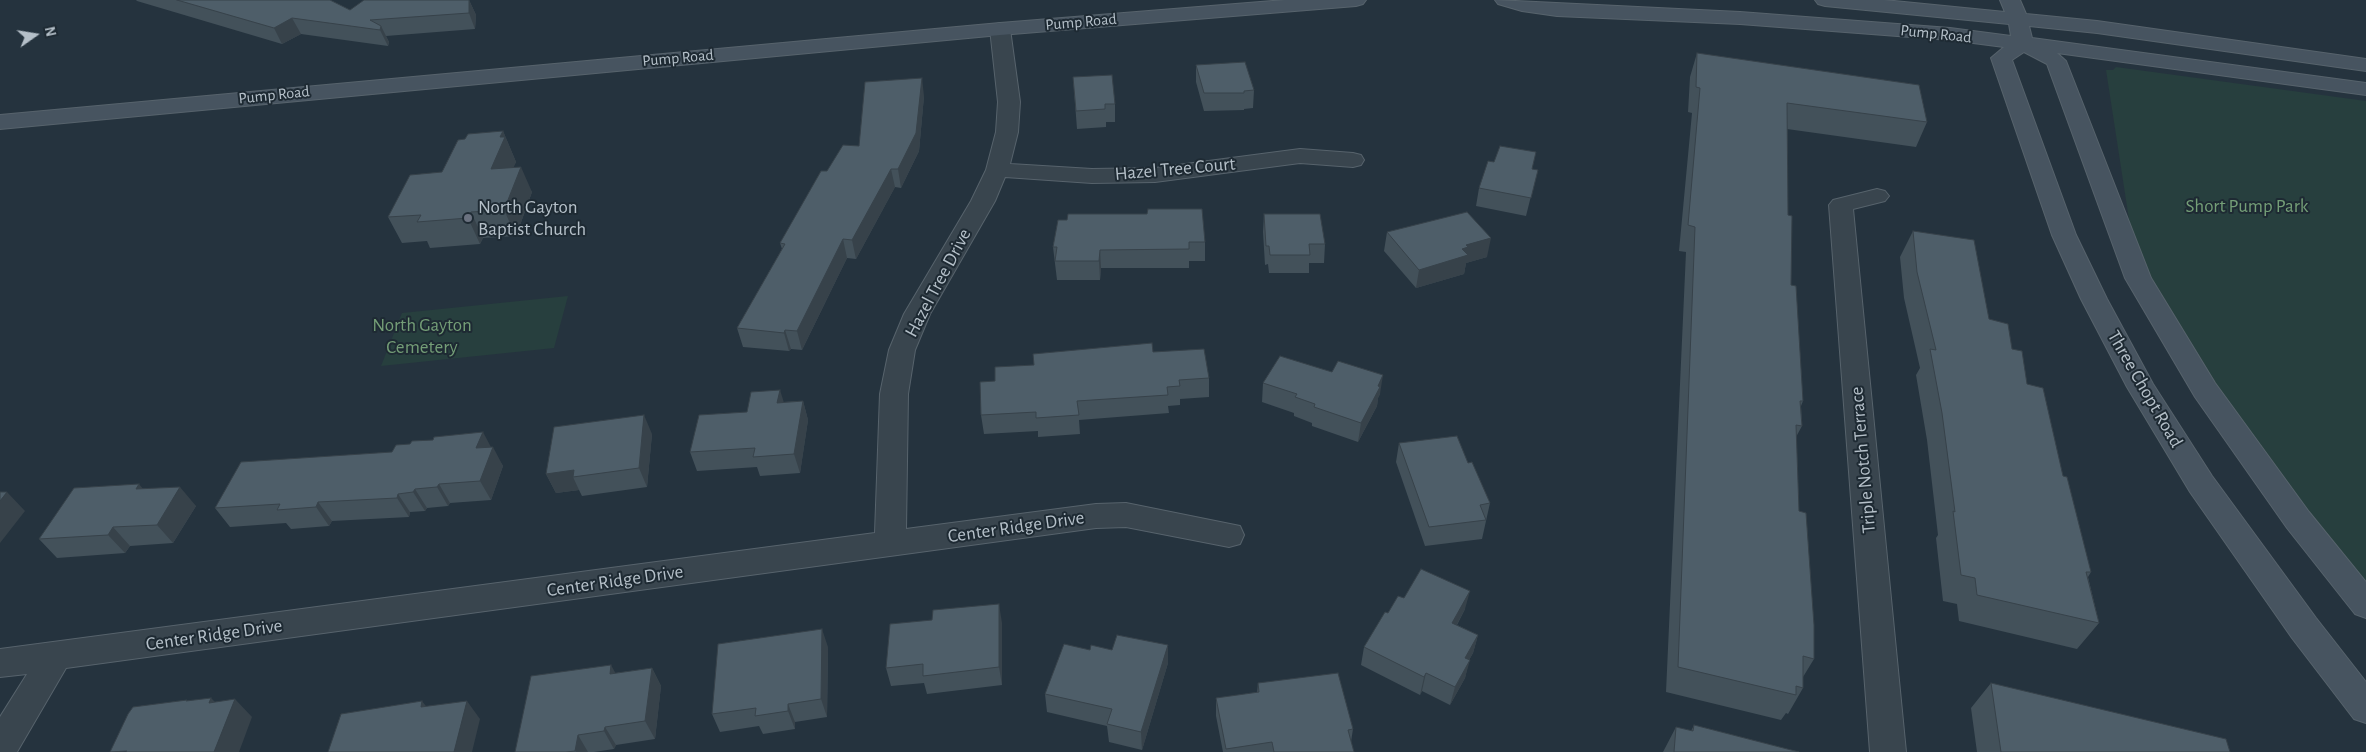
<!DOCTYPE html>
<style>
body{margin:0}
#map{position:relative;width:2366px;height:752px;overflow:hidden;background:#25333e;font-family:"Alegreya Sans",sans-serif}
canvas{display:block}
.north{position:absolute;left:10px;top:10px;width:50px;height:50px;-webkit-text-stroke:4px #1e2a33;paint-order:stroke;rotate:77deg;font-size:14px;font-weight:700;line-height:20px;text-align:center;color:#b5c0c9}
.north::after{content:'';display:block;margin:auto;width:18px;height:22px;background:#b5c0c9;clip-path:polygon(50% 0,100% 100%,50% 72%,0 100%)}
</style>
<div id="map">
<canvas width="2366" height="752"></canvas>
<div class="north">N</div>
</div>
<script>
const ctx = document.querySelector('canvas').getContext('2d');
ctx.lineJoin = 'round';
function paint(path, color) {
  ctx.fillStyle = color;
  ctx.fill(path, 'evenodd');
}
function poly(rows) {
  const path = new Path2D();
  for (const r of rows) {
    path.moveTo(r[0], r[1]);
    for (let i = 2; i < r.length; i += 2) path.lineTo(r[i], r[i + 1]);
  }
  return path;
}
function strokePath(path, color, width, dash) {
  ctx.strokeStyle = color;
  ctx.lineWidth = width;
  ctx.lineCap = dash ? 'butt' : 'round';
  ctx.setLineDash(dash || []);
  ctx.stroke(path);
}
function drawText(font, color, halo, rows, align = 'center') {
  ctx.font = font + ' "Alegreya Sans",sans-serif';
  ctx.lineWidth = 4;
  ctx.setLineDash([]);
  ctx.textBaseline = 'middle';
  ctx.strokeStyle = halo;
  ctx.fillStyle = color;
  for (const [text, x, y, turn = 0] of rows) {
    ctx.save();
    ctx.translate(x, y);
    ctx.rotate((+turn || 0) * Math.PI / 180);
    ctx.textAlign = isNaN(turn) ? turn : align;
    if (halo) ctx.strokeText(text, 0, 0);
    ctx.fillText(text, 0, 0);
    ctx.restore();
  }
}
const green = poly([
 [2116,67,2366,101,2366,585,2298,520,2138,278,2106,70,2113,70],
 [568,296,554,348,381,366,402,313]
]);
const minor = poly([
 [1000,23,1007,25,1010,29,1020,102,1018,132,1010,164,1092,169,1155,168,1300,149,1353,153,1361,155,1364,160,1361,165,1353,167,1300,163,1155,182,1092,183,1005,177,995,201,930,314,915,350,908,394,906,529,1096,504,1126,503,1240,526,1244,535,1240,544,1229,547,1126,527,1096,528,66,668,17,752,0,752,0,717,27,674,0,677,0,649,875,533,880,394,889,350,904,314,971,201,986,170,996,132,998,102,990,29,993,25,1000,23],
 [1877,189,1885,191,1889,196,1885,201,1853,209,1906,752,1870,752,1829,205,1833,200,1877,189]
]);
const secondary = poly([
 [1285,0,1366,0,1363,4,1356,6,1000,35,0,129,0,115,1000,23,1285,0],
 [1495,0,1740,12,1950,28,2011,36,2009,24,1825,6,1818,4,1815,0,1884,0,2005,12,2000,0,2020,0,2026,14,2097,21,2366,59,2366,71,2097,33,2029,26,2032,38,2366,83,2366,95,2057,53,2066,61,2151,278,2215,383,2309,512,2366,582,2366,618,2355,614,2287,528,2195,397,2125,278,2047,64,2024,52,2012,60,2076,235,2107,299,2153,384,2212,476,2316,618,2366,682,2366,723,2354,719,2292,638,2190,492,2127,387,2081,299,2052,235,1991,58,2004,47,1950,40,1740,24,1557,16,1522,11,1498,4,1495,0]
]);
const wall = poly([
 [136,0,330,0,350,10,469,0,476,15,475,29,386,36,389,42,388,46,301,34,282,44,137,1],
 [1697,53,1927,122,1916,147,1787,129,1788,215,1791,285,1803,401,1801,406,1802,426,1796,437,1799,511,1814,659,1803,677,1803,688,1788,714,1786,713,1781,720,1666,692,1686,252,1679,251,1692,113,1688,112,1690,77],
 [1196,65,1254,90,1253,108,1244,109,1244,110,1204,111,1196,82],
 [1073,77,1115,104,1115,122,1106,122,1106,127,1077,129],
 [924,96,919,151,901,188,895,187,856,259,847,258,802,350,791,349,789,351,743,347,737,328,782,249,780,243,827,171,859,146],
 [503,131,516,162,513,167,532,192,516,236,483,238,480,244,430,248,427,241,402,243,388,217,442,172,465,139],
 [1532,169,1533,188,1526,216,1476,206,1479,188],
 [1264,214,1325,244,1324,263,1309,263,1309,273,1269,273,1268,264,1265,265,1263,232],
 [1058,220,1205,242,1205,261,1189,261,1189,268,1101,268,1100,280,1057,280,1053,247],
 [1913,231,1989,319,2012,349,2027,384,2063,476,2091,572,2088,577,2099,623,2077,649,1959,621,1957,604,1943,601,1936,538,1938,535,1927,440,1916,375,1920,368,1904,298,1900,257],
 [1387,232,1487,257,1466,263,1464,274,1416,288,1384,251],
 [1153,352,1209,378,1209,397,1180,399,1180,405,1168,406,1169,413,1079,420,1080,434,1038,437,1038,431,984,434,981,415,995,381],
 [1263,383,1380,394,1378,398,1377,406,1358,442,1312,426,1312,423,1294,416,1294,413,1262,402],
 [803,401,808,420,800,473,760,476,757,467,697,471,690,452,747,412,783,402],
 [652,434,647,487,582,496,579,490,556,493,546,474],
 [1399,443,1468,463,1490,503,1482,539,1425,546,1396,462],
 [491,447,503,466,491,500,450,503,448,506,427,508,425,511,410,512,409,517,332,521,329,526,291,529,286,523,230,527,215,508,392,452],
 [143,489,196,506,173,543,130,546,125,553,57,558,39,539],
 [1404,598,1465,609,1457,625,1478,635,1473,653,1469,660,1465,678,1450,705,1422,691,1420,695,1361,665,1364,647,1388,613],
 [1002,623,1002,685,927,694,924,683,891,686,886,668],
 [828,647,827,717,795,722,795,729,763,734,759,726,720,732,712,714],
 [1090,650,1168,663,1142,750,1109,742,1107,726,1047,712,1045,694],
 [652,668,661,686,655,739,616,745,614,749,594,752,515,752,616,673],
 [1258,683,1353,729,1351,742,1354,752,1223,752,1216,716,1216,698,1257,693],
 [1991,683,2230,752,1977,752,1971,708],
 [1694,725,1799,752,1663,752,1676,727,1691,731]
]);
const shadedWall = poly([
 [469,0,476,15,475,29,469,13],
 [292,18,301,34,282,44,274,28],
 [381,26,389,42,388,46,380,30],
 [922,78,924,96,919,151,901,188,898,169],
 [503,131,516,162,502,195,491,169,500,137],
 [521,167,532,192,516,236,504,210],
 [891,169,895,187,856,259,852,240],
 [471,212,483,238,480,244,468,218],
 [1491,238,1487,257,1466,263,1464,274,1416,288,1419,270,1462,249,1466,245],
 [843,239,847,258,802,350,797,331],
 [1100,250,1101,268,1100,280,1099,261],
 [785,330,791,349,789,351,784,333],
 [1383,375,1380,394,1378,398,1377,406,1358,442,1361,423],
 [780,390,786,409,777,403],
 [803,401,808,420,800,473,794,454],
 [644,415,652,434,647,487,639,468],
 [483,432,492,449,493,447,503,466,491,500,480,481,476,448],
 [574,470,573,477,579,490,556,493,546,474],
 [139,484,155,503,136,489],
 [439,484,450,503,448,506,437,487],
 [180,487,196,506,173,543,157,525],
 [415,489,427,508,425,511,413,492],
 [7,492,25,511,0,543,0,501],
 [398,494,410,512,409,517,397,498],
 [318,502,332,521,329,526,316,507],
 [113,527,130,546,125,553,108,535],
 [1470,591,1465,609,1448,641,1452,623],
 [999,604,1002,623,1002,685,999,667],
 [822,629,828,647,827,717,821,699],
 [1478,635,1473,653,1460,676,1465,658],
 [1168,645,1168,663,1142,750,1141,732],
 [1470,660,1465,678,1450,705,1455,687],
 [611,665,621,683,610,674],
 [652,668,661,686,655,739,645,721],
 [1426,673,1422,691,1420,695,1424,677],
 [211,698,229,716,209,703],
 [235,699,252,717,239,752,214,752],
 [422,701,436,719,421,707],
 [467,701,480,719,472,752,454,752],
 [788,704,795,722,795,729,788,711],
 [605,727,616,745,614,749,604,731],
 [578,735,588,752,576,752,575,751]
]);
const building = poly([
 [177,0,330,0,350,10,364,0,469,0,469,13,370,20,381,26,380,30,292,18,274,28,177,0],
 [1697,53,1919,85,1927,122,1787,103,1788,215,1792,216,1791,285,1796,286,1803,401,1800,401,1802,426,1796,425,1799,511,1806,513,1814,625,1814,659,1803,656,1803,688,1796,686,1796,695,1678,667,1695,227,1688,225,1700,88,1696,87,1697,53],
 [1245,62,1254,90,1244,91,1244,93,1204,93,1196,65,1245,62],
 [1112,75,1115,104,1105,104,1105,109,1076,111,1073,77,1112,75],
 [922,78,916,133,898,169,891,169,852,240,843,239,797,331,785,330,784,333,737,328,785,244,780,243,821,171,827,171,843,145,859,146,865,82,922,78],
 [503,131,500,137,505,137,491,169,521,167,504,210,471,212,468,218,417,222,421,215,388,217,410,175,442,172,458,140,465,139,468,134,503,131],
 [1500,146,1536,152,1532,169,1538,170,1531,198,1479,188,1488,161,1494,162,1500,146],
 [1148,209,1202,209,1205,242,1189,242,1189,249,1100,250,1099,261,1055,261,1057,247,1053,247,1058,220,1067,220,1068,214,1147,214,1148,209],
 [1467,212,1491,238,1466,245,1468,247,1462,249,1468,255,1419,270,1387,232,1467,212],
 [1264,214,1320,214,1325,244,1309,244,1310,255,1270,255,1269,246,1266,246,1264,214],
 [1913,231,1974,240,1989,319,2008,324,2012,349,2022,351,2027,384,2043,388,2063,476,2067,477,2091,572,2086,572,2099,623,1977,595,1975,578,1961,575,1953,511,1955,512,1942,413,1930,349,1936,350,1917,272,1913,231],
 [1152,343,1153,352,1204,349,1209,378,1179,380,1180,386,1167,387,1168,395,1077,401,1079,415,1036,418,1036,412,981,415,980,382,995,381,995,367,1034,365,1033,354,1152,343],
 [1280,356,1332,372,1338,361,1383,375,1378,386,1380,387,1361,423,1314,407,1315,404,1295,397,1297,394,1263,383,1280,356],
 [780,390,777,403,803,401,794,454,753,457,755,448,690,452,699,415,747,412,751,392,780,390],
 [644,415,639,468,573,477,574,470,546,474,554,427,644,415],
 [483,432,476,448,493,447,480,481,439,484,437,487,415,489,413,492,398,494,397,498,318,502,316,507,277,510,280,504,215,508,241,462,392,452,396,445,410,444,412,441,433,440,434,437,483,432],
 [1457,436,1468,463,1472,462,1490,503,1480,505,1486,520,1429,527,1399,443,1457,436],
 [139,484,136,489,180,487,157,525,113,527,108,535,39,539,74,488,139,484],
 [0,492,7,492,0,501,0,492],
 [1421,569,1470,591,1452,623,1478,635,1465,658,1470,660,1455,687,1426,673,1424,677,1364,647,1385,612,1388,613,1398,596,1404,598,1421,569],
 [999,604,999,667,923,676,923,664,886,668,890,624,932,620,933,610,999,604],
 [822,629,821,699,788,704,788,711,755,716,756,708,712,714,718,644,822,629],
 [1117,635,1168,645,1141,732,1107,724,1112,709,1045,694,1064,644,1090,650,1091,645,1112,650,1117,635],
 [611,665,610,674,652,668,645,721,605,727,604,731,578,735,575,751,566,752,515,752,531,676,611,665],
 [1338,673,1353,729,1348,730,1354,752,1274,752,1272,742,1226,749,1216,698,1259,692,1258,683,1338,673],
 [1991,683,2226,739,2230,752,2001,752,1991,683],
 [211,698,209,703,235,699,214,752,126,752,127,751,110,752,128,714,133,707,187,700,186,701,211,698],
 [422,701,421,707,467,701,454,752,328,752,341,714,422,701],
 [1694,725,1799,752,1674,752,1676,727,1693,731,1694,725]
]);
const markers = [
 [468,218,5,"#6b7280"]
];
const farStreetnames = [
 ["Pump Road",1081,22,-5],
 ["Pump Road",1936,34,6],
 ["Pump Road",678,58,-5],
 ["Pump Road",274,95,-6]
];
const streetNames = [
 ["Hazel Tree Court",1175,169,-5],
 ["Hazel Tree Drive",938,283,-62],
 ["Three Chopt Road",2145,389,60],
 ["Triple Notch Terrace",1863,460,-95],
 ["Center Ridge Drive",1016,527,-8],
 ["Center Ridge Drive",615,581,-8],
 ["Center Ridge Drive",214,635,-8]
];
const parkNames = [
 ["Short Pump Park",2247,206],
 ["North Gayton",422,325],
 ["Cemetery",422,347]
];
const poiNames = [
 ["North Gayton",478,207],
 ["Baptist Church",478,229]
];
paint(green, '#273f3e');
strokePath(minor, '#57636c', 2);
strokePath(secondary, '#57636c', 2);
paint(minor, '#39454e');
paint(secondary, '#475460');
paint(wall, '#43515a');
paint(shadedWall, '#37424a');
paint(building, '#4e5e69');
strokePath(building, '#37424a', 1);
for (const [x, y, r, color] of markers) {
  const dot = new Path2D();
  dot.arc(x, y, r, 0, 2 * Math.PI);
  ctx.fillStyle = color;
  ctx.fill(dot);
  strokePath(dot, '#1e2a33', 2);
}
drawText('16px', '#b5c0c9', '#1e2a33', farStreetnames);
drawText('19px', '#b5c0c9', '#1e2a33', streetNames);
drawText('19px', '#749e77', '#1e2a33', parkNames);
drawText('19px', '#b5c0c9', '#1e2a33', poiNames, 'left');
</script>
